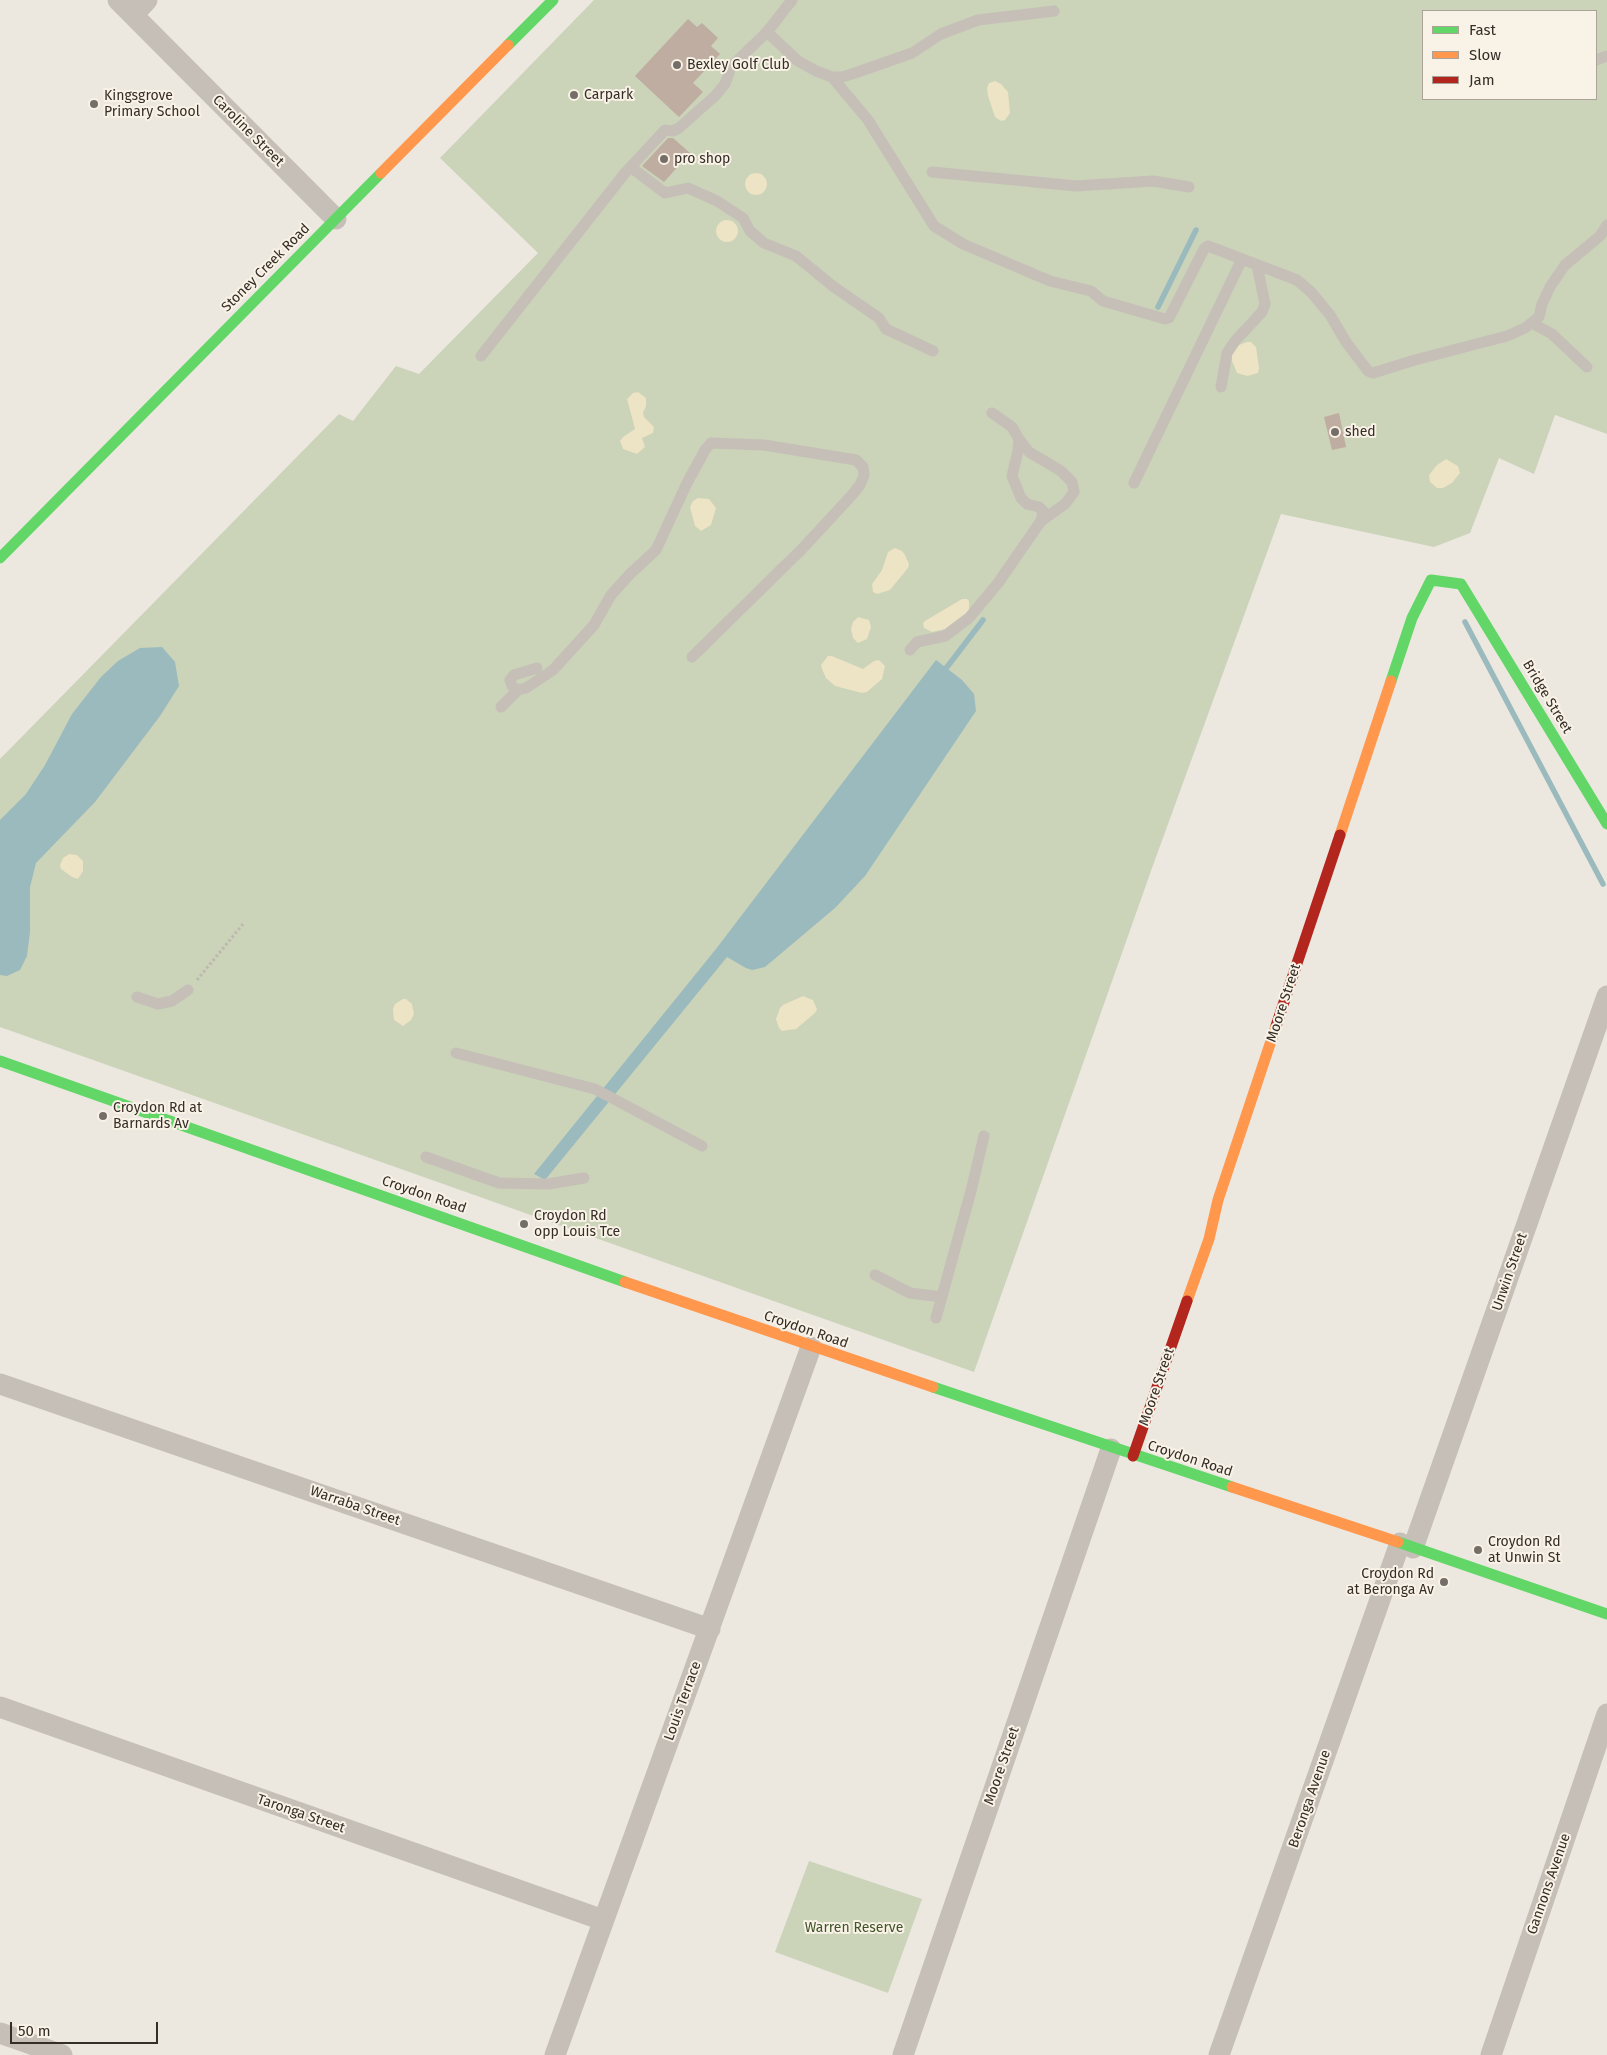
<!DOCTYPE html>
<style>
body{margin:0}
#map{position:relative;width:1607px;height:2055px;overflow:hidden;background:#ece8e0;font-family:"Fira Sans",sans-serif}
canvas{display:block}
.legend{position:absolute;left:1422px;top:10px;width:175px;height:90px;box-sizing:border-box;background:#f9f2e6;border:1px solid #aba39a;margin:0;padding:6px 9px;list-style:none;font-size:15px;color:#352d27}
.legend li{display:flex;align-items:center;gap:10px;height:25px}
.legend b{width:25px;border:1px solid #aba39a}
.scale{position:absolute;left:10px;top:2022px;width:148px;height:22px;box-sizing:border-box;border:2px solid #352d27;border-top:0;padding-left:6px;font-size:15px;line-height:18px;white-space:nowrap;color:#352d27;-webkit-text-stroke:4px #f9f2e6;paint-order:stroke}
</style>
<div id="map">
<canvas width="1607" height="2055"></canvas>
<ul class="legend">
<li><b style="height:6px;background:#63d668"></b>Fast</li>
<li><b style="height:6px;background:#ff974d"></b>Slow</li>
<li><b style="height:6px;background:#b3261e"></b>Jam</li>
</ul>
<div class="scale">50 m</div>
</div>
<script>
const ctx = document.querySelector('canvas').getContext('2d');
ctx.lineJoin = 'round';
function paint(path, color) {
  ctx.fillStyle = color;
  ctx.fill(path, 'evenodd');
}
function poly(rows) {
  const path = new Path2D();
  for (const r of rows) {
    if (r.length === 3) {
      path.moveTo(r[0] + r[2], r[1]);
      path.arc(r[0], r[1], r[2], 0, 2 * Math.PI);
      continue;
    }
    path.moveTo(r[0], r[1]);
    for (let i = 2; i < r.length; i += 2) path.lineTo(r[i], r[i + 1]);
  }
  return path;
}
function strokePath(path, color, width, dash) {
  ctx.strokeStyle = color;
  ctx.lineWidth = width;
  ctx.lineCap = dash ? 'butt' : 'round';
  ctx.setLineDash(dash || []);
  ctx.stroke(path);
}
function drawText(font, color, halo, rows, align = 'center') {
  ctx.font = font + ' "Fira Sans",sans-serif';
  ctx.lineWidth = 4;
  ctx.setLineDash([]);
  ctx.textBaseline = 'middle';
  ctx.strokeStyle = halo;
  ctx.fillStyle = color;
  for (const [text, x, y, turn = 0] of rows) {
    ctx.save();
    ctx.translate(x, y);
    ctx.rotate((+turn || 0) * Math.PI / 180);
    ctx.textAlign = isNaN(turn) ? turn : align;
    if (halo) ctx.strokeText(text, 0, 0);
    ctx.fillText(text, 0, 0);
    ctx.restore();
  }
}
const green = poly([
 [594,0,1607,0,1607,434,1555,415,1534,474,1499,458,1470,533,1434,547,1281,514,1152,868,974,1372,0,1027,0,759,339,414,353,421,396,366,419,374,538,253,440,158],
 [1423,11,1596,11,1596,99,1423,99],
 [809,1861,922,1899,888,1993,775,1952]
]);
const sand = poly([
 [995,81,1001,84,1008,92,1010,113,1005,120,1001,121,995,117,988,96,987,88,989,83],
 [756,184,11],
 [727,231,11],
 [1247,342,1251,342,1256,347,1259,368,1258,373,1247,376,1237,373,1232,361,1232,352,1239,345],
 [638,392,646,398,646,406,643,413,644,417,654,427,653,433,642,438,645,447,637,454,623,449,620,441,623,437,635,429,627,399,633,393],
 [1446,459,1458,466,1460,473,1452,483,1443,488,1437,488,1430,482,1429,475,1437,465],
 [698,498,709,499,716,508,711,525,701,531,695,526,690,507,693,501],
 [895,548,902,551,905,555,909,564,908,568,890,590,877,594,873,592,872,584,882,570,888,552],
 [962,599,967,599,969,601,969,611,945,629,932,632,924,628,923,623,925,621],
 [858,617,869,620,871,627,867,639,858,643,853,638,851,629,853,622],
 [828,656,832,656,863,669,874,661,879,660,885,666,882,679,867,692,862,693,835,686,826,678,822,669,821,665],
 [69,854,77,855,83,861,83,871,78,879,72,877,61,869,60,865,63,858],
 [803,996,813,1000,817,1009,815,1013,796,1029,782,1031,779,1028,776,1019,780,1008,783,1005],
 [403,999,406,999,412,1004,414,1014,411,1020,403,1026,394,1020,393,1009,395,1004]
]);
const water = poly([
 [162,647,175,662,179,686,160,716,95,802,36,863,30,887,30,932,27,956,20,970,7,976,0,975,0,820,26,794,45,765,72,714,101,677,118,661,140,648],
 [936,660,962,680,974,694,976,711,865,876,835,908,765,967,752,970,746,968,727,957,545,1180,534,1174,716,949]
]);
const stream = poly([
 [1158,307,1196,230],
 [1465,622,1603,884],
 [944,671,983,620]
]);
const building = poly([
 [688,19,697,27,702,23,718,38,711,46,720,54,693,83,703,92,679,117,635,76],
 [668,138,673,138,690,153,664,182,642,166],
 [1339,413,1346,447,1332,450,1324,417]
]);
const path = poly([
 [197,980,243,924]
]);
const lane = poly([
 [792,0,767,32,798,61,816,71,832,77,842,77,855,73,912,53,941,34,978,20,1054,11],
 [1596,60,1607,56],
 [832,77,868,120,934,226,963,244,1050,281,1091,291,1103,301,1165,319,1169,318,1204,249,1208,246,1297,280,1312,293,1330,315,1346,342,1368,371,1373,373,1415,360,1507,336,1525,328,1539,317,1542,304,1550,287,1565,265,1600,236,1607,225],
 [632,168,665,193,688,188,717,201,743,218,750,231,764,243,796,256,834,287,879,318,886,329,933,351],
 [932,172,1076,186,1153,181,1189,187],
 [1532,323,1552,334,1587,367],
 [481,356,625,173,665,130,673,131,679,128,715,96,725,84,731,67,767,32],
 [1221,387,1227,353,1235,341,1262,312,1265,304,1257,265],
 [1019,439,1029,452,1061,471,1072,482,1074,492,1065,504,1041,521],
 [1134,483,1242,259],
 [910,650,917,642,945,636,969,618,998,583,1041,521,1043,511,1039,507,1027,504,1021,498,1012,476,1018,451,1019,439,1012,427,992,413],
 [537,668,514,675,510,680,512,686,518,690,526,688,553,670,594,625,611,595,630,574,656,550,687,483,705,450,711,443,764,445,856,460,863,467,864,475,860,485,852,495,802,549,692,657],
 [501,707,518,690],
 [137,997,158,1004,172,1001,188,990],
 [456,1053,595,1089,702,1146],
 [426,1157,499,1183,548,1184,584,1178],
 [875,1275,910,1293,942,1297],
 [936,1318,971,1191,984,1136]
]);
const street = poly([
 [118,0,336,219],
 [133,15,147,0],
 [0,1384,710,1629],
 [1413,1548,1607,996],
 [0,1707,603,1920],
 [0,2033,62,2055],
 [555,2055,811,1347],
 [903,2055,1111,1449],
 [1219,2055,1400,1543],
 [1491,2055,1607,1714]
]);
const fast = poly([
 [508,45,553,0],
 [0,558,381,173],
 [1391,681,1412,618,1431,580,1461,584,1607,824],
 [0,1061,625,1282],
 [933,1387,1232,1487],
 [1398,1542,1607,1614]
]);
const slow = poly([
 [381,173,508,45],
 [1340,835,1391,681],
 [625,1282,933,1387],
 [1187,1301,1209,1239,1218,1200,1276,1026],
 [1232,1487,1398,1542]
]);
const jam = poly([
 [1276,1026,1340,835],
 [1133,1456,1187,1301]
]);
const markers = [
 [677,65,5,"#756e68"],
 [574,95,5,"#756e68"],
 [94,104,5,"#756e68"],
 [664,159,5,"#756e68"],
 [1335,432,5,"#756e68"],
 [103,1116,5,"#756e68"],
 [524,1224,5,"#756e68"],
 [1478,1550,5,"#756e68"],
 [1444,1582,5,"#756e68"]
];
const poiNames = [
 ["Bexley Golf Club",687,65],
 ["Carpark",584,95],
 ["Kingsgrove",104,96],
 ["Primary School",104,112],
 ["pro shop",674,159],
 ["shed",1345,432],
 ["Croydon Rd at",113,1108],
 ["Barnards Av",113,1124],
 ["Croydon Rd",534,1216],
 ["opp Louis Tce",534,1232],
 ["Croydon Rd",1488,1542],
 ["at Unwin St",1488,1558],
 ["Croydon Rd",1434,1574,"right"],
 ["at Beronga Av",1434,1590,"right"]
];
const streetNames = [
 ["Caroline Street",248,131,45],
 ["Stoney Creek Road",266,268,-45],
 ["Bridge Street",1547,697,59],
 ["Moore Street",1284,1003,-72],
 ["Croydon Road",424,1195,19],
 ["Unwin Street",1510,1272,-71],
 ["Croydon Road",806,1330,19],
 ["Moore Street",1157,1387,-71],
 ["Croydon Road",1190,1459,18],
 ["Warraba Street",355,1506,19],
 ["Louis Terrace",683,1701,-70],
 ["Moore Street",1002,1766,-71],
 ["Beronga Avenue",1310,1799,-71],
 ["Taronga Street",301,1814,19],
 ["Gannons Avenue",1549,1884,-71]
];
const parkNames = [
 ["Warren Reserve",854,1928]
];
paint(green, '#cbd3b9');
paint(sand, '#ede3c5');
paint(water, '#9bbabe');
strokePath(stream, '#9bbabe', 5.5);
paint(building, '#c0ada1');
strokePath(path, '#beb8b1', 3, [2.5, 2.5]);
strokePath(lane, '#c5bfb8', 11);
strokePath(street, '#c5bfb8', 21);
strokePath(fast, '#63d668', 11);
strokePath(slow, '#ff974d', 11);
strokePath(jam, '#b3261e', 11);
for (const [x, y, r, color] of markers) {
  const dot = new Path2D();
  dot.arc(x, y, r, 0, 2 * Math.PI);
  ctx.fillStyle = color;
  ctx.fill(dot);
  strokePath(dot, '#f9f2e6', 2);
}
drawText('14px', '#352d27', '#f9f2e6', poiNames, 'left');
drawText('14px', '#352d27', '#f9f2e6', streetNames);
drawText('14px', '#40542a', '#f9f2e6', parkNames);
</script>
